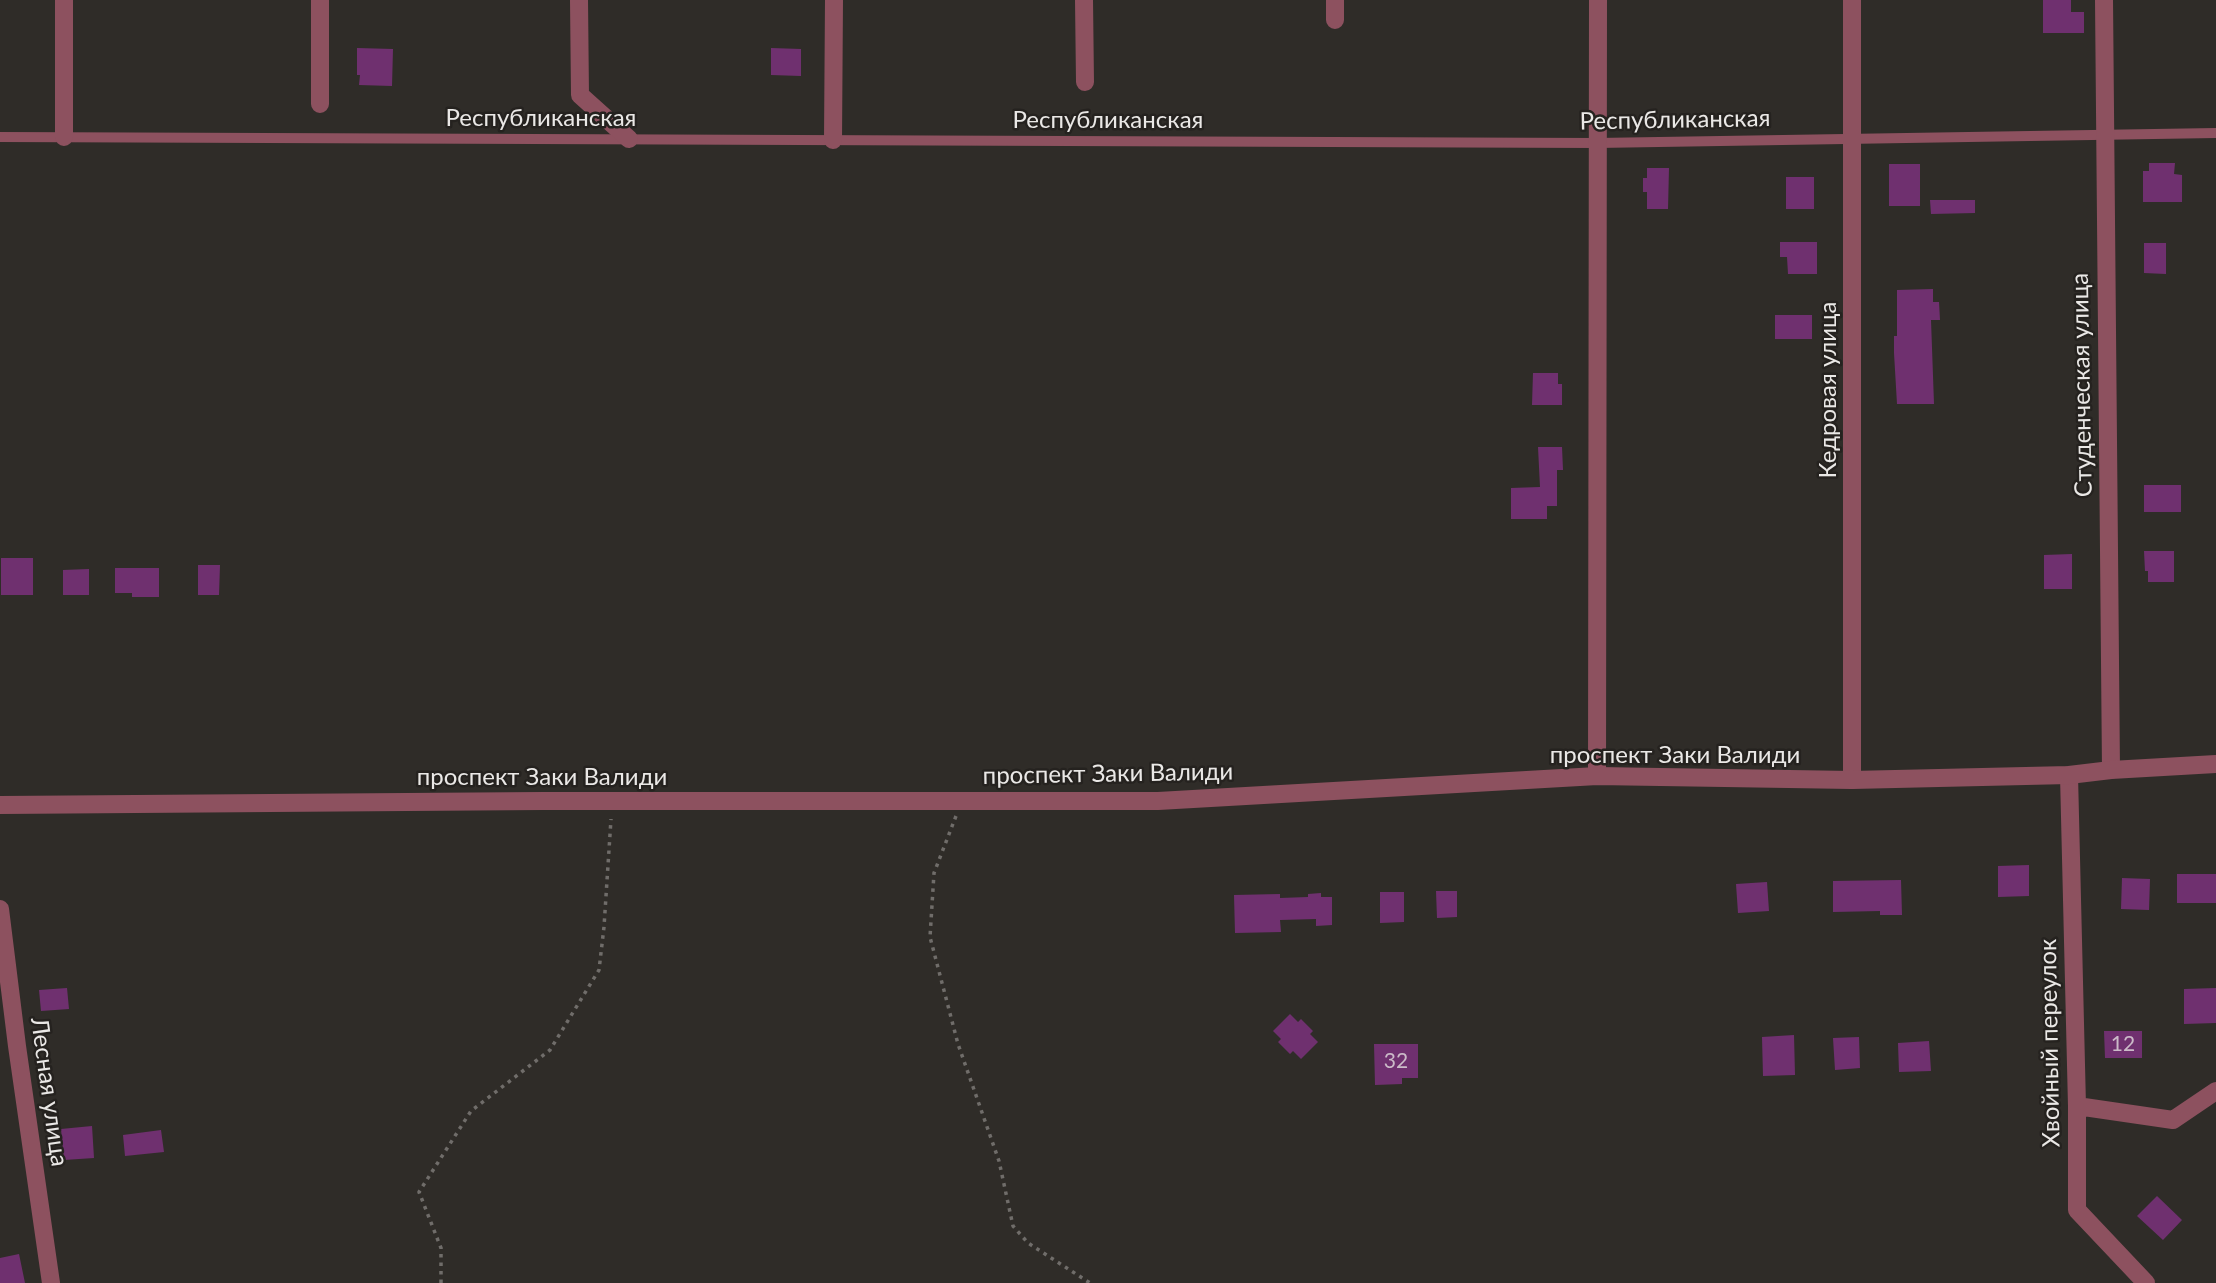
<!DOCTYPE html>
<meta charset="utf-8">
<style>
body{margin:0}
canvas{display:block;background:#2f2c28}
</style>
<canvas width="2216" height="1283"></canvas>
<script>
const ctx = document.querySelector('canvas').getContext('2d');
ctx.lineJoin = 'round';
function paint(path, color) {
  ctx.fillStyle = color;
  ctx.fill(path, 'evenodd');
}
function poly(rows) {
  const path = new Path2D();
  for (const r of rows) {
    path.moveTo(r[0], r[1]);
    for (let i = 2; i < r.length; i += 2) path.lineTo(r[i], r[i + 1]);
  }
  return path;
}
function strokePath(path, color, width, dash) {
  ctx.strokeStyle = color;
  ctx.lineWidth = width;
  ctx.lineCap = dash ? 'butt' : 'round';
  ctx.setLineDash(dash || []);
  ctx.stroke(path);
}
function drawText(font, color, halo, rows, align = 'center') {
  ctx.font = font + ' Lato,sans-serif';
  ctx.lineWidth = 5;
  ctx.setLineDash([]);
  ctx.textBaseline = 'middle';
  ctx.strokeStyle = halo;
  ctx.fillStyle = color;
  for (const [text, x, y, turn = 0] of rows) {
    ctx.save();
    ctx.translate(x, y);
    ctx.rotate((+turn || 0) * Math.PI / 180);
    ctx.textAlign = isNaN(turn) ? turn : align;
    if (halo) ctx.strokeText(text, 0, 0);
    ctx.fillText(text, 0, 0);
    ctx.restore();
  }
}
const building = poly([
 [2043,0,2071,0,2071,12,2084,12,2084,33,2043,33],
 [357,48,393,49,392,86,359,85,360,75,357,75],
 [771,48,801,49,801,76,771,75],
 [2149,163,2175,163,2174,174,2182,175,2182,202,2143,202,2143,171,2149,171],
 [1889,164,1920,164,1920,206,1889,206],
 [1647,168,1669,168,1668,209,1647,209,1647,192,1643,192,1643,178,1647,178],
 [1786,177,1814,177,1814,209,1786,209],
 [1930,200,1975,200,1975,213,1931,214],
 [1780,242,1817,242,1817,274,1788,274,1787,257,1780,257],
 [2144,243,2166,243,2166,274,2144,273],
 [1933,289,1933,302,1939,302,1940,320,1931,320,1934,404,1897,404,1894,353,1894,336,1897,336,1897,290],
 [1775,315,1812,315,1812,339,1775,339],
 [1533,373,1558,373,1558,384,1562,384,1562,405,1532,405],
 [1538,447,1562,447,1563,470,1557,470,1557,506,1547,506,1547,519,1511,519,1511,488,1540,487],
 [2144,485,2181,485,2181,512,2144,512],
 [2144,551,2174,551,2174,582,2148,582,2148,571,2145,571],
 [2072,554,2072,589,2044,589,2044,555],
 [1,558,33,558,33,595,1,595],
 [198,565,220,565,219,595,198,595],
 [115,568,159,568,159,597,132,597,132,593,115,593],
 [89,569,89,595,63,595,63,570],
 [2029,865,2029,896,1998,897,1998,866],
 [2177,874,2216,874,2216,903,2177,903],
 [2122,878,2150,879,2149,910,2121,909],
 [1901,880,1902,915,1880,915,1880,911,1833,912,1833,881],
 [1767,882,1769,911,1738,913,1736,884],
 [1436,891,1457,891,1457,917,1437,918],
 [1380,892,1404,892,1404,922,1380,923],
 [1321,893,1321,897,1332,897,1332,925,1316,926,1316,919,1280,920,1281,932,1235,933,1234,895,1280,894,1280,898,1308,897,1308,894],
 [67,988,69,1009,41,1011,39,990],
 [2216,988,2216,1023,2184,1024,2184,989],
 [1290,1014,1298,1022,1301,1019,1313,1031,1310,1034,1318,1042,1301,1059,1293,1051,1290,1054,1278,1042,1281,1039,1273,1031],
 [2104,1031,2142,1031,2142,1058,2105,1058],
 [1794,1035,1795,1075,1763,1076,1762,1037],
 [1859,1037,1860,1068,1835,1070,1833,1038],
 [1929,1041,1931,1071,1899,1072,1898,1043],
 [1374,1044,1418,1044,1418,1078,1402,1078,1402,1084,1375,1085],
 [92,1126,94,1158,64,1160,61,1129],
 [161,1130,164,1152,125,1156,123,1135],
 [2157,1196,2182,1220,2163,1240,2137,1216],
 [19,1254,25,1283,0,1283,0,1258]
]);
const path = poly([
 [956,816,934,873,930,937,958,1044,999,1161,1013,1226,1028,1243,1090,1283],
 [441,1283,441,1248,419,1192,471,1111,550,1050,599,970,604,927,611,819]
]);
const service = poly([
 [0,137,1597,143,2216,133]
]);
const minor = poly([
 [64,0,64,137],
 [579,0,580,95,629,139],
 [1084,0,1085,82],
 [2104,0,2111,770],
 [1335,20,1335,0],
 [320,104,320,0],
 [833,140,834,0],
 [2069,775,2077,1106,2077,1210,2146,1283],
 [1597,776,1598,0],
 [1852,780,1852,0],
 [0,909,17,1046,51,1283],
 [2077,1106,2173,1120,2216,1091]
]);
const tertiary = poly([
 [0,805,542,801,1158,801,1597,776,1852,780,2069,775,2111,770,2216,764]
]);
const numberNames = [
 ["12",2123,1044],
 ["32",1396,1061]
];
const streetNames = [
 ["Республиканская",541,118],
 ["Республиканская",1108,120],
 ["Республиканская",1675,120,-1],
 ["Студенческая улица",2082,385,-91],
 ["Кедровая улица",1828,390,-90],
 ["проспект Заки Валиди",1675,755],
 ["проспект Заки Валиди",1108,774,-1],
 ["проспект Заки Валиди",542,777],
 ["Хвойный переулок",2050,1043,-91],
 ["Лесная улица",49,1092,82]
];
paint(building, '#6f306f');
strokePath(path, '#706d6a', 3.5, [3.5, 5]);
strokePath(service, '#8d515f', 10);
strokePath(minor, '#8d515f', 18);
strokePath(tertiary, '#8d515f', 18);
drawText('21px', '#cbbac8', null, numberNames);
drawText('24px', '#eae8e6', '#25221f', streetNames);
</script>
